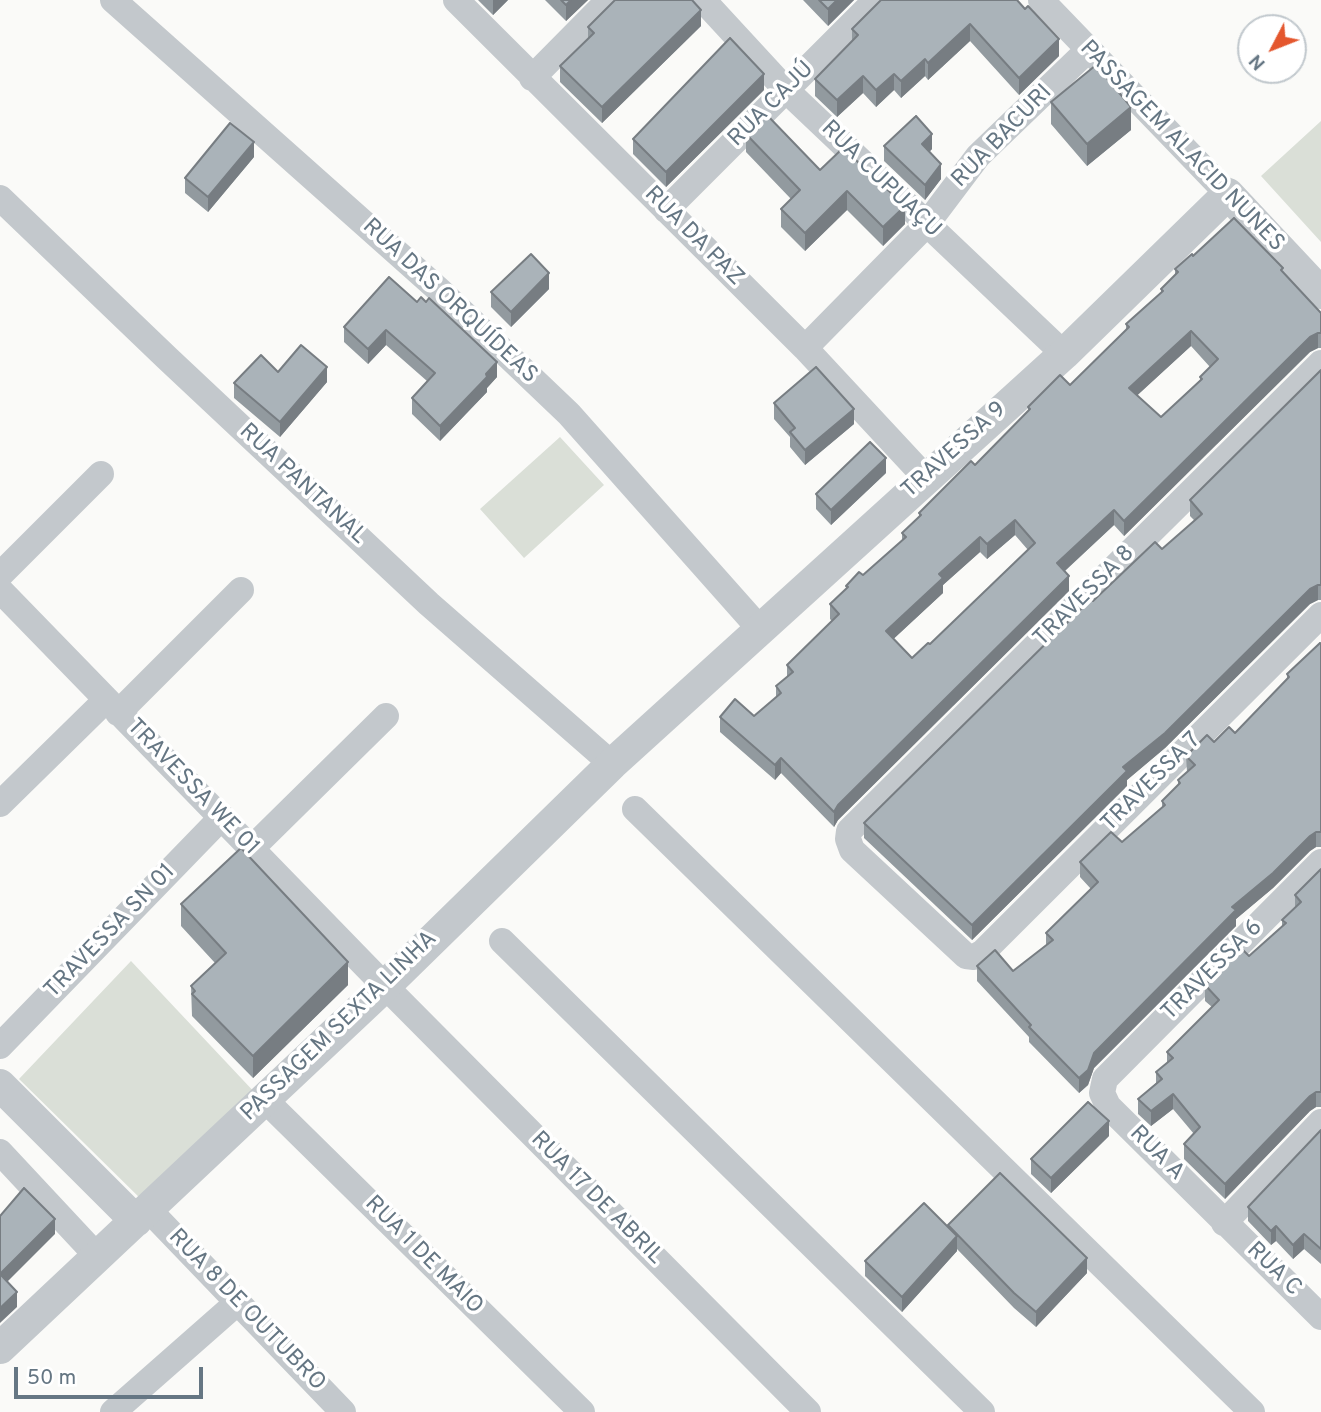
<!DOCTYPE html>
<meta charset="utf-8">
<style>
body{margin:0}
#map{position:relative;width:1321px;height:1412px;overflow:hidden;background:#fafaf8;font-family:Overpass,sans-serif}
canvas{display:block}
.north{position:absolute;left:1237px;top:14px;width:70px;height:70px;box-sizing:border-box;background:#fff;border:2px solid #c1c8cd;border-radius:50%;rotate:228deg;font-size:19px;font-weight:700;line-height:28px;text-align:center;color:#657683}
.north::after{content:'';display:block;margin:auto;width:24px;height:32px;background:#e4572e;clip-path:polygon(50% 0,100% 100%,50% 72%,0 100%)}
.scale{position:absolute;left:14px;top:1367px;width:189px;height:32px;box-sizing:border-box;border:4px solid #657683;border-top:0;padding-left:9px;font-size:21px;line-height:24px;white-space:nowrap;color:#657683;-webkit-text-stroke:5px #fff;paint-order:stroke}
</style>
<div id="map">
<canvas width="1321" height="1412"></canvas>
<div class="north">N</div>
<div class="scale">50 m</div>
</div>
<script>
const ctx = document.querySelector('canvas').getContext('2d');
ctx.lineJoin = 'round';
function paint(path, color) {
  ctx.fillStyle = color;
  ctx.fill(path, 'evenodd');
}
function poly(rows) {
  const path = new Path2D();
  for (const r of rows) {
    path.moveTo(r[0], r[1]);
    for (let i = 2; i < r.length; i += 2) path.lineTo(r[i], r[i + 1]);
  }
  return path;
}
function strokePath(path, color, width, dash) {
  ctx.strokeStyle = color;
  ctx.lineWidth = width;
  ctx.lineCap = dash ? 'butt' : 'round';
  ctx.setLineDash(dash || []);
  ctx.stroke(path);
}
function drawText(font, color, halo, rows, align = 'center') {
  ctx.font = font + ' Overpass,sans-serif';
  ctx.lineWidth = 7;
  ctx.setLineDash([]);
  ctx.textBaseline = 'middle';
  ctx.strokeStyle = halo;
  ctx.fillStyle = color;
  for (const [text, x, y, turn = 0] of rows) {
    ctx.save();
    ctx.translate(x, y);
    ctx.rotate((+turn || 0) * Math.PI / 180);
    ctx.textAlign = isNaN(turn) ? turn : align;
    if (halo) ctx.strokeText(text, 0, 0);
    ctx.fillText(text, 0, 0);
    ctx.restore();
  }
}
const green = poly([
 [1321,121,1321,242,1261,176],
 [560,437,604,485,524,558,480,509],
 [131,961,258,1096,149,1207,19,1079]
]);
const minor = poly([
 [113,0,439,290,569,414,760,629],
 [456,0,805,348,925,477],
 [703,0,787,91,1064,354],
 [1041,0,1228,194],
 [532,78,609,0],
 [0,198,167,358,429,604,612,764],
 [666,210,876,0],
 [805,348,926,225,978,156,1088,50],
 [1321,363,849,831,848,839,852,850,966,956,974,957,983,952,1321,615],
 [0,575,101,474],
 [0,590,385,986,808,1412],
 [118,713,241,590],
 [0,804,106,700],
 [635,809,1252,1412],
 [251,849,386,716],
 [1321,862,1105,1079,1102,1093,1108,1106,1321,1317],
 [502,941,982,1412],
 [0,1046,222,817],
 [264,1099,582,1412],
 [0,1152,98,1257],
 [148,1209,343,1412],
 [1224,1223,1321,1122],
 [113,1412,238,1302]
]);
const tertiary = poly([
 [0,1085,136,1221],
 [0,1348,385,986,612,764,1064,354,1228,194,1321,293]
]);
const wall = poly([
 [478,0,508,0,493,15],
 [545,0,588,0,566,21],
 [803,0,854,0,828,26],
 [1017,0,1059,56,1019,95,970,41,928,80,925,76,901,98,894,90,876,107,863,93,837,117,815,96,815,79,852,41,852,29],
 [701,26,602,123,560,82,560,66,588,39,588,27],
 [764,90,666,187,633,154,633,139],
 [1051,102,1131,130,1087,166,1051,124],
 [746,134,820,170,905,224,883,246,847,210,805,251,781,227,781,209,791,199,746,152],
 [884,146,932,149,929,152,941,179,925,200,884,161],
 [254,157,208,212,185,193,185,178],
 [1193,256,1283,272,1321,313,1321,348,1318,348,1310,352,1124,536,1114,525,1065,571,1069,591,838,820,834,827,781,773,775,780,720,732,720,717,754,716,776,697,776,686,787,677,787,665,832,621,830,619,830,604,846,589,846,586,863,575,902,541,902,533,919,517,919,513,975,465,1028,412,1028,407,1070,385,1126,330,1126,324,1161,293,1161,289,1175,275,1175,269],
 [1191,346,1210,367,1200,377,1200,380,1161,417,1137,395],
 [1015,535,1028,550,930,644,912,658,893,639,943,593,943,585,980,552,987,559],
 [389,277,497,377,487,388,487,392,440,441,412,414,412,398,427,381,386,345,368,364,344,342,344,327],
 [549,289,511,327,491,307,491,292],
 [1321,370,1321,600,1318,600,1310,604,1165,748,1127,780,1127,786,972,940,864,838,864,823,1093,601,1162,549,1195,521,1190,516,1190,500],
 [327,382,280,437,234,398,234,383],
 [774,403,854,424,805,465,790,447,790,437,774,419],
 [886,473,831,525,816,509,816,494],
 [1321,644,1321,847,1316,847,1310,851,1273,888,1236,919,1236,926,1094,1068,1088,1085,1079,1093,1029,1042,1029,1037,977,981,977,966,1013,971,1046,945,1046,933,1091,889,1080,877,1080,862,1122,842,1162,807,1162,801,1178,785,1178,780,1187,772,1186,756,1214,742,1235,733,1287,679,1287,674],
 [1321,869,1321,1107,1316,1107,1310,1111,1225,1199,1184,1159,1184,1144,1194,1134,1173,1109,1151,1126,1138,1114,1138,1099,1156,1083,1156,1072,1167,1063,1167,1052,1212,1007,1205,1001,1205,985,1249,956,1282,926,1282,920,1295,908,1295,895],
 [181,904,348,985,253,1078,192,1016,191,986,215,963,181,926],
 [1321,1130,1321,1264,1304,1249,1293,1259,1276,1241,1271,1245,1248,1221,1248,1207],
 [1109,1136,1051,1193,1031,1174,1031,1159],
 [948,1225,1087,1273,1036,1327,1014,1308,957,1249,957,1251,902,1312,865,1276,865,1261,948,1227]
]);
const shadedWall = poly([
 [493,0,508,0,493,15],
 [571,0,588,0,566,21,566,5],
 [837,0,854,0,828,26,828,9],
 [701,10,701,26,602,123,602,107],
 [970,24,970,41,928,80,928,63],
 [1059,39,1059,56,1019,95,1019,78],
 [925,59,925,76,901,98,901,81],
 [764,74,764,90,666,187,666,172],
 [894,74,894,90,876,107,876,90],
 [863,76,863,93,837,117,837,100],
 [1131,107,1131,130,1087,166,1087,144],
 [932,134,932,149,922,159,922,144],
 [254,142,254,157,208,212,208,197],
 [941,164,941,179,925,200,925,185],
 [847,191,847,210,805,251,805,233],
 [905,206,905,224,883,246,883,227],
 [549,273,549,289,511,327,511,312],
 [386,330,386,345,368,364,368,349],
 [1191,331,1191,346,1129,403,1129,388],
 [1318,333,1318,348,1310,352,1124,536,1124,521,1310,337],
 [497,362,497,377,487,388,487,392,440,441,440,426],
 [327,367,327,382,280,437,280,422],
 [854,409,854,424,805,465,805,450],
 [886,458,886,473,831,525,831,510],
 [1114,510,1114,525,1057,578,1057,563],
 [1015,520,1015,535,987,559,987,544],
 [980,537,980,552,943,585,943,593,886,646,886,631,939,574],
 [1069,576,1069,591,838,820,834,827,834,812,838,805],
 [1318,585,1318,600,1310,604,1165,748,1127,780,1127,786,972,940,972,925,1123,767,1310,589],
 [781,758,781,773,775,780,775,765],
 [1316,832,1316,847,1310,851,1273,888,1236,919,1236,926,1094,1068,1088,1085,1079,1093,1079,1078,1094,1053,1232,907,1310,836],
 [348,962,348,985,253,1078,253,1056],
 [1316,1092,1316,1107,1310,1111,1225,1199,1225,1184,1310,1096],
 [1173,1094,1173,1109,1151,1126,1151,1111],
 [1109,1121,1109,1136,1051,1193,1051,1178],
 [55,1219,55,1234,0,1289,0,1274],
 [1276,1226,1276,1241,1271,1245,1271,1231],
 [1304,1234,1304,1249,1293,1259,1293,1245],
 [957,1236,957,1251,902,1312,902,1297],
 [1087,1258,1087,1273,1036,1327,1036,1312],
 [17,1292,17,1307,0,1323,0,1308]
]);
const building = poly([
 [561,0,571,0,566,5,561,0],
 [615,0,692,0,701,10,602,107,560,66,594,33,588,27,615,0],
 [819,0,837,0,828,9,819,0],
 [881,0,1017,0,1025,9,1028,6,1059,39,1019,78,970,24,928,63,925,59,901,81,894,74,876,90,863,76,837,100,815,79,858,35,852,29,881,0],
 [730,38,764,74,666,172,633,139,730,38],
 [1096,65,1131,107,1087,144,1051,102,1096,65],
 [766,114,820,170,843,148,905,206,883,227,847,191,805,233,781,209,800,190,746,134,766,114],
 [916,116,932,134,922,144,941,164,925,185,884,146,916,116],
 [230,123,254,142,208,197,185,178,230,123],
 [1234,218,1283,268,1281,270,1321,313,1321,333,1318,333,1310,337,1124,521,1114,510,1057,563,1069,576,838,805,834,812,781,758,775,765,720,717,735,699,754,716,781,693,776,686,793,672,787,665,839,614,830,604,848,587,846,586,859,572,863,575,906,537,902,533,921,515,919,513,971,461,975,465,1030,409,1028,407,1060,375,1070,385,1129,327,1126,324,1163,291,1161,289,1178,272,1175,269,1192,254,1193,256,1234,218],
 [1191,331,1218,359,1200,377,1202,379,1161,417,1129,388,1191,331],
 [1015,520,1035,543,930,644,928,643,912,658,886,631,943,578,939,574,980,537,987,544,1015,520],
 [531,254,549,273,511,312,491,292,531,254],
 [389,277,417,302,421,297,426,302,429,298,497,362,486,374,487,377,440,426,412,398,435,373,386,330,368,349,344,327,389,277],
 [301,345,327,367,280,422,234,383,261,355,278,372,301,345],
 [816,367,854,409,805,450,790,432,795,428,774,403,816,367],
 [1321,370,1321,585,1318,585,1310,589,1165,733,1123,767,1127,771,972,925,864,823,1091,599,1093,601,1155,542,1162,549,1202,514,1190,500,1321,370],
 [870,442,886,458,831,510,816,494,870,442],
 [1320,643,1321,644,1321,832,1316,832,1310,836,1273,873,1232,907,1236,910,1094,1053,1088,1070,1079,1078,1029,1027,1031,1025,977,966,995,950,1013,971,1053,940,1046,933,1098,882,1080,862,1111,832,1122,842,1165,805,1162,801,1180,783,1178,780,1195,765,1186,756,1207,735,1214,742,1229,727,1235,733,1289,677,1287,674,1320,643],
 [241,848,348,962,253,1056,192,994,195,991,191,986,226,953,181,904,241,848],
 [1321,869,1321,1092,1316,1092,1310,1096,1225,1184,1184,1144,1200,1127,1173,1094,1151,1111,1138,1099,1162,1079,1156,1072,1173,1058,1167,1052,1219,1000,1205,985,1242,949,1249,956,1286,923,1282,920,1301,902,1295,895,1321,869],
 [1088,1102,1109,1121,1051,1178,1031,1159,1088,1102],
 [1321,1130,1321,1249,1304,1234,1293,1245,1276,1226,1271,1231,1248,1207,1321,1130],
 [1000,1173,1087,1258,1036,1312,1014,1293,948,1225,1000,1173],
 [24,1188,55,1219,0,1274,17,1292,0,1308,0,1216,24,1188],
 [924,1203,957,1236,902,1297,865,1261,924,1203]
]);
const streetNames = [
 ["RUA CAJÚ",772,105,-45],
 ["RUA BACURI",1003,137,-46],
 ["PASSAGEM ALACID NUNES",1181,147,46],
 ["RUA CUPUAÇU",880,180,44],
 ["RUA DA PAZ",693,237,45],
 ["RUA DAS ORQUÍDEAS",449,302,43],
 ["TRAVESSA 9",955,451,-42],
 ["RUA PANTANAL",302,485,43],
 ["TRAVESSA 8",1085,597,-45],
 ["TRAVESSA 7",1152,783,-45],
 ["TRAVESSA WE 01",192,788,46],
 ["TRAVESSA SN 01",111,932,-46],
 ["TRAVESSA 6",1213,971,-45],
 ["PASSAGEM SEXTA LINHA",340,1027,-44],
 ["RUA A",1156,1154,45],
 ["RUA 17 DE ABRIL",596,1199,45],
 ["RUA 1 DE MAIO",423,1256,45],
 ["RUA C",1273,1270,44],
 ["RUA 8 DE OUTUBRO",246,1311,46]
];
paint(green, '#dadfd7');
strokePath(minor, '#c3c8cc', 26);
strokePath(tertiary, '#c3c8cc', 32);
paint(wall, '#929a9f');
paint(shadedWall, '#777d82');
paint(building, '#aab3b9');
strokePath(building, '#777d82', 2);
drawText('23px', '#657683', '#fff', streetNames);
</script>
